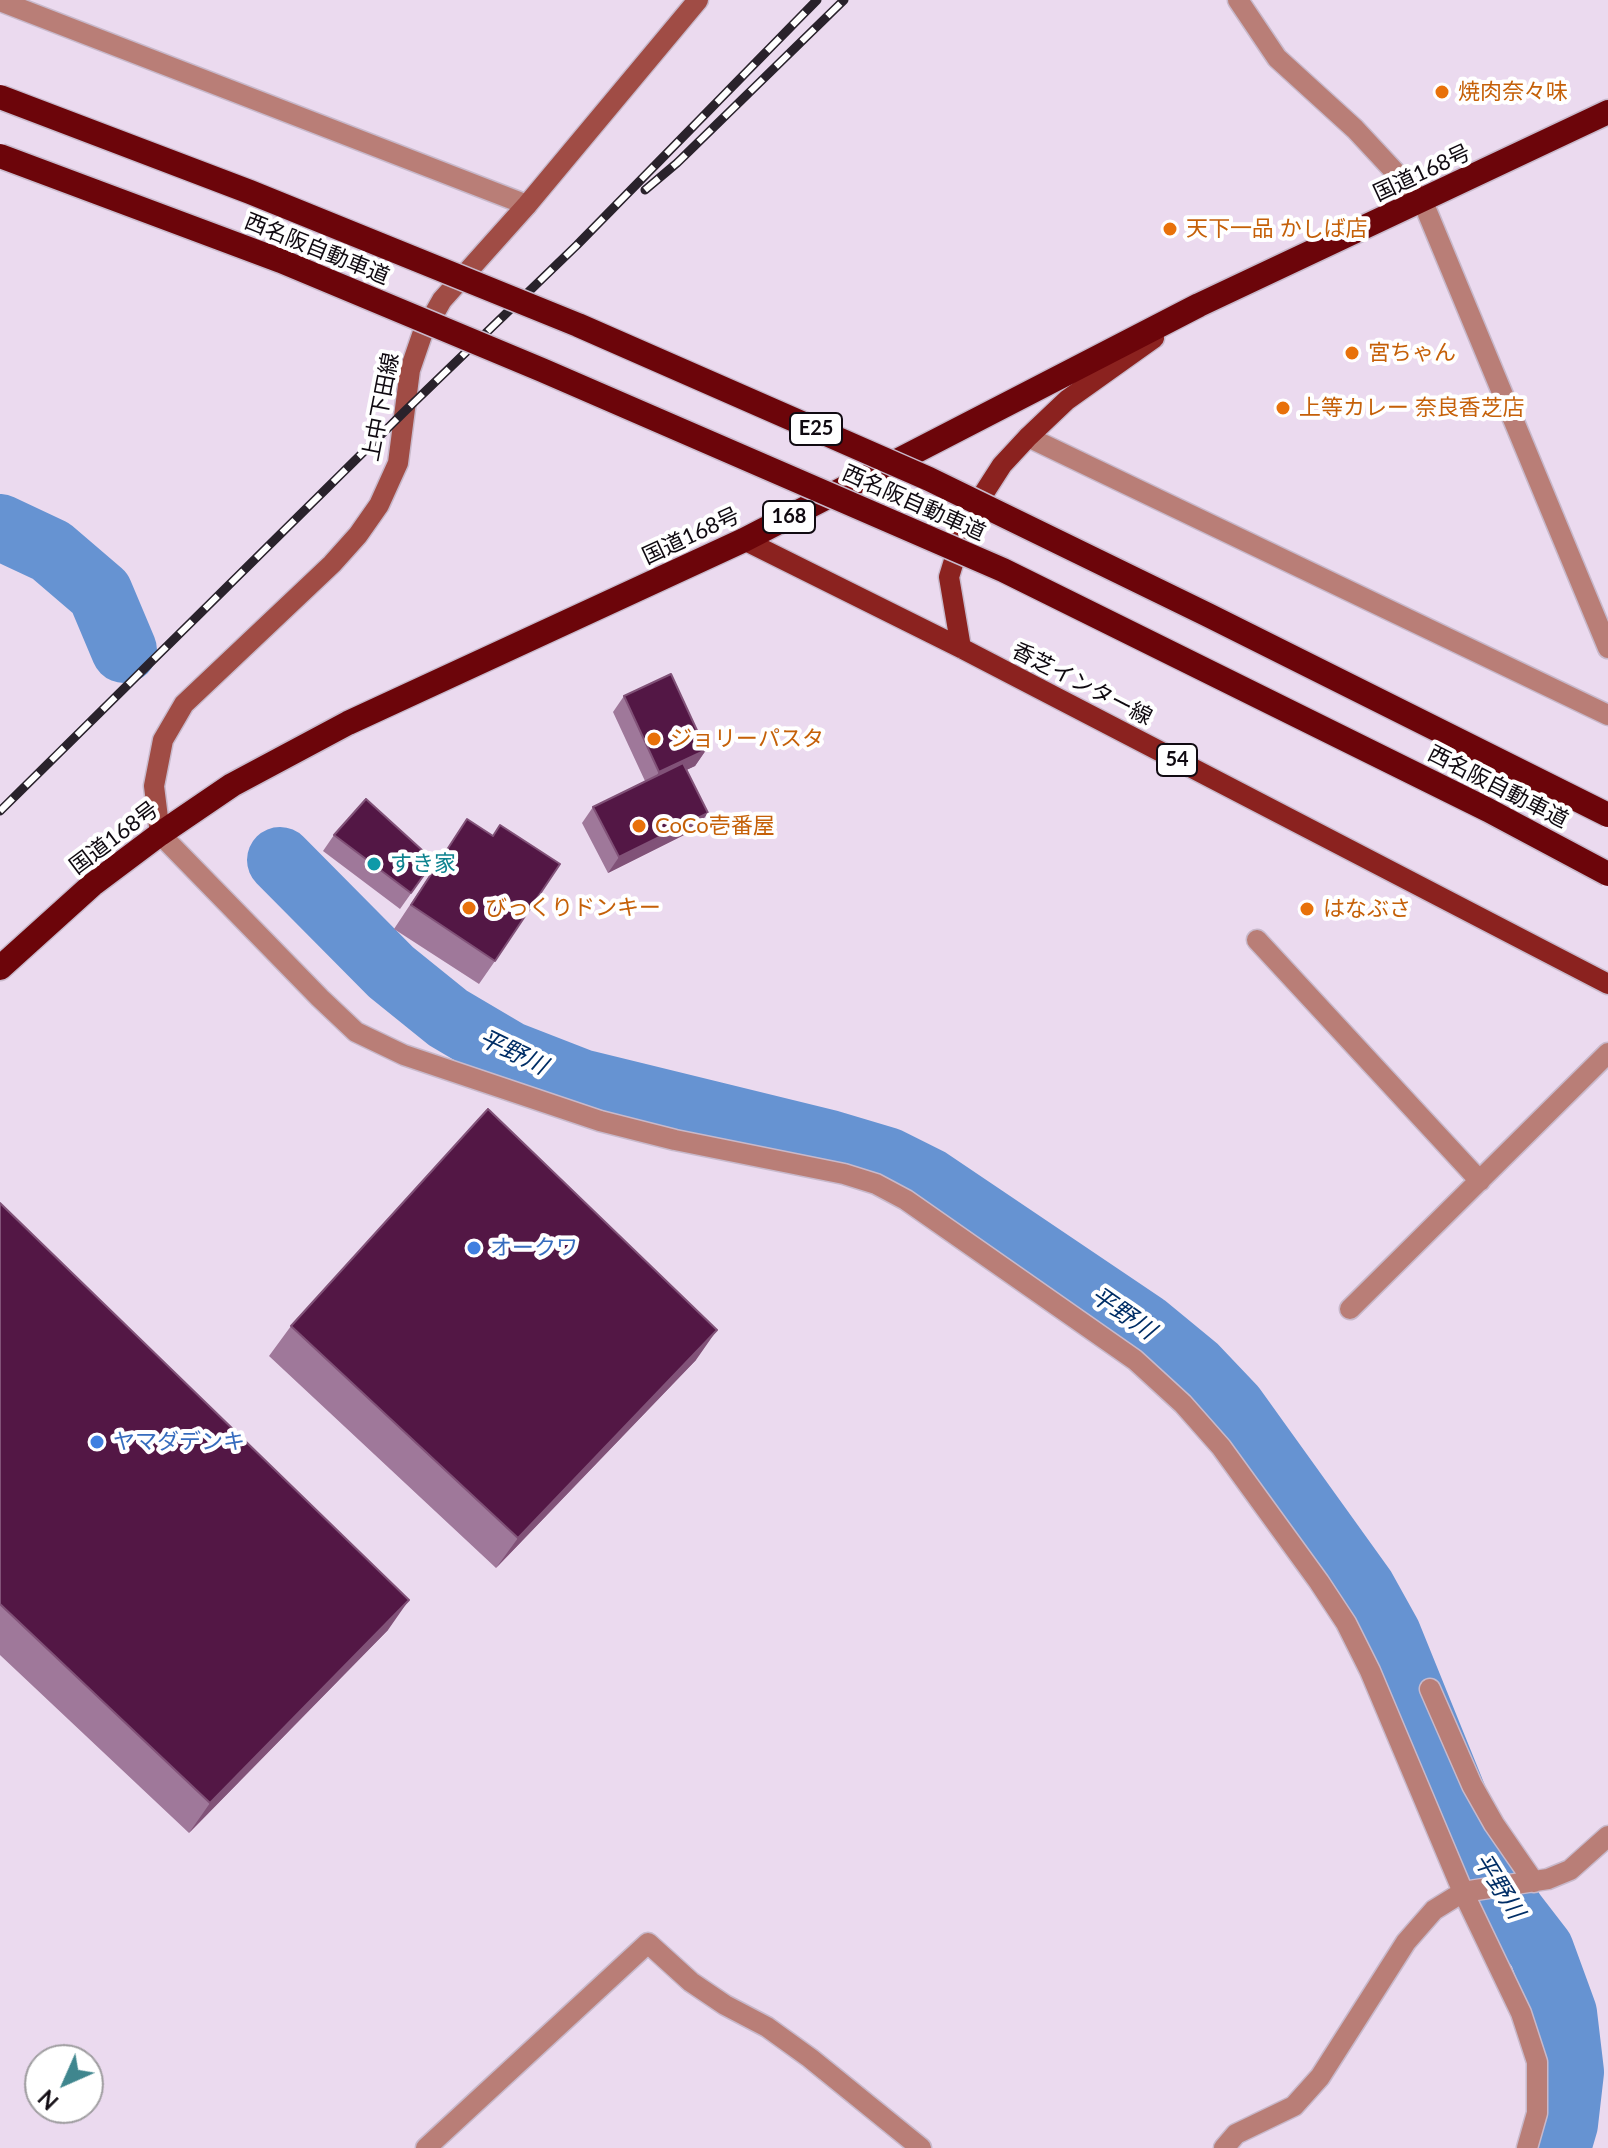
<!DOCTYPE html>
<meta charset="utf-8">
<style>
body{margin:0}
#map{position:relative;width:1608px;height:2148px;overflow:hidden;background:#ebdaef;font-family:Lato,sans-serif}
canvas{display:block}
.north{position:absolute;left:24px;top:2044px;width:80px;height:80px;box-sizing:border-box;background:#fff;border:2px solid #9f9da0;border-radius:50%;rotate:225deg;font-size:22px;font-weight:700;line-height:32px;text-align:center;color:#100a11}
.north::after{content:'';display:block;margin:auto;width:28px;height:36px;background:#3f868e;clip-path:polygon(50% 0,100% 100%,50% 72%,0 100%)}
</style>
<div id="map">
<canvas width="1608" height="2148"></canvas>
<div class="north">N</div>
</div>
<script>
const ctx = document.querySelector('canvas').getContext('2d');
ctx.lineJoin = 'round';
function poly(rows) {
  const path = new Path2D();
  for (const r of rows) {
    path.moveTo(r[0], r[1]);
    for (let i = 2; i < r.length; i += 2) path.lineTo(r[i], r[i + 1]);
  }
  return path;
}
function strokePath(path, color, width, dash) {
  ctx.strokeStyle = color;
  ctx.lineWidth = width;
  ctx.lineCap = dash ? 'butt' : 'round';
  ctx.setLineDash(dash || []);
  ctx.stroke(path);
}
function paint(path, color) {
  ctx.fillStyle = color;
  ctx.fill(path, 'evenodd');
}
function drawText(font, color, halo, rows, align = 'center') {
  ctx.font = font + ' Lato,"Noto Sans JP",sans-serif';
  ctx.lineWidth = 8;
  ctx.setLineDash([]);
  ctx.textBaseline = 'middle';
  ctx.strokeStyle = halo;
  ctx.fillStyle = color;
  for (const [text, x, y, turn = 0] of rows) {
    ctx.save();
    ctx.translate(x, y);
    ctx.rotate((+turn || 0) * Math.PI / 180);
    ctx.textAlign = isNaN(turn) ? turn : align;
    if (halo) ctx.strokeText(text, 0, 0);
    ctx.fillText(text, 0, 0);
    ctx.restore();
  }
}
const river = poly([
 [0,527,51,551,100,593,124,650],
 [280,860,391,972,448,1018,509,1054,581,1082,830,1143,887,1160,929,1181,1144,1326,1195,1368,1233,1408,1363,1589,1388,1634,1482,1866,1514,1915,1541,1950,1564,2013,1571,2072,1565,2124,1558,2148]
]);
const street = poly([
 [1238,0,1277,58,1355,129,1423,202,1608,648],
 [0,1,527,205],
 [1028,437,1608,715],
 [160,834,320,998,356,1032,404,1055,600,1121,675,1140,844,1174,876,1184,906,1200,1135,1360,1183,1404,1221,1447,1319,1582,1346,1623,1370,1671,1463,1892,1521,2013,1537,2062,1537,2113,1527,2148],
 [1257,940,1480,1181],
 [1350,1309,1608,1053],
 [1430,1689,1472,1785,1494,1824,1534,1882],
 [426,2148,648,1943,691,1982,725,2005,767,2027,810,2058,921,2148],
 [1224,2148,1236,2134,1294,2106,1320,2077,1406,1942,1434,1910,1463,1892,1548,1879,1570,1870,1608,1836]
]);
const secondary = poly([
 [160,834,154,786,163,740,184,704,332,564,358,535,379,505,398,463,410,370,422,335,442,300,527,205,698,0]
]);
const primary = poly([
 [744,540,961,648,1608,984],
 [961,648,949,577,966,521,1002,465,1028,437,1067,400,1154,338]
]);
const highway = poly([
 [0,968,92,885,160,834,232,785,348,723,744,540,1199,305,1608,112]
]);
const rail = poly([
 [645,190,677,163,844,0],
 [0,811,404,412,577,245,817,0]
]);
const highwayBridge = poly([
 [0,97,250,192,578,325,929,479,1208,615,1608,815],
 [0,156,281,261,542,370,1003,570,1488,810,1608,874]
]);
const wall = poly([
 [624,696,706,750,695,766,686,770,696,829,608,873,582,823,593,807,645,781,613,712],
 [467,819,495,961,479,984,394,929],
 [334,835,434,861,400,909,323,851],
 [0,1203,388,1630,189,1833,0,1655],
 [291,1326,696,1360,496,1568,269,1356]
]);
const shadedWall = poly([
 [706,750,695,766,648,788,659,772],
 [708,813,696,829,608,873,619,857],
 [717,1330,696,1360,496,1568,518,1538],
 [409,1600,388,1630,189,1833,210,1803]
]);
const building = poly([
 [671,674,706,750,659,772,624,696,671,674],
 [683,763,708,813,619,857,593,807,683,763],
 [366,799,434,861,411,893,334,835,366,799],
 [467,819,493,836,500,825,560,864,495,961,411,905,467,819],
 [488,1109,717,1330,518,1538,291,1326,488,1109],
 [0,1203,409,1600,210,1803,0,1604,0,1203]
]);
const markers = [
 [1442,92,8,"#e8710a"],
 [1170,229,8,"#e8710a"],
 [1352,353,8,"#e8710a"],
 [1283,408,8,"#e8710a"],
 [654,739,8,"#e8710a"],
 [639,826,8,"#e8710a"],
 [374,864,8,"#0f9aa8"],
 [469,908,8,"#e8710a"],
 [1307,909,8,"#e8710a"],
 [474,1248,8,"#3f7fe0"],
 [97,1442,8,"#3f7fe0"]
];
const shields = [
 [816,429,52],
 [789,517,52],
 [1177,760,40]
];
const shieldNames = [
 ["E25",816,429],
 ["168",789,517],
 ["54",1177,760]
];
const foodNames = [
 ["焼肉奈々味",1458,92],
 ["天下一品 かしば店",1186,229],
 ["宮ちゃん",1368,353],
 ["上等カレー 奈良香芝店",1299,408],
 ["ジョリーパスタ",670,739],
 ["CoCo壱番屋",655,826],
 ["びっくりドンキー",485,908],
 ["はなぶさ",1323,909]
];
const streetNames = [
 ["国道168号",1422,173,-25],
 ["西名阪自動車道",317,249,22],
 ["上中下田線",381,407,-79],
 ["西名阪自動車道",914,503,24],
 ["国道168号",691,536,-25],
 ["香芝インター線",1082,684,27],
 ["西名阪自動車道",1498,787,27],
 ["国道168号",114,838,-37]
];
const cultureNames = [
 ["すき家",390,864]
];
const shopNames = [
 ["オークワ",490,1248],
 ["ヤマダデンキ",113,1442]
];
const waterNames = [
 ["平野川",513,1052,26],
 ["平野川",1123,1313,35],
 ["平野川",1499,1886,58]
];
strokePath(river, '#6693d2', 66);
strokePath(street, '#c8b9cb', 23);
strokePath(secondary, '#c8b9cb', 23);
strokePath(primary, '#c8b9cb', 23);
strokePath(highway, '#c8b9cb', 27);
strokePath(street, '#b97e77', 20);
strokePath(secondary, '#a04c45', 20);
strokePath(primary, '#8b221f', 20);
strokePath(highway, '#6c050a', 24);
strokePath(rail, '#29222b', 9);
strokePath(rail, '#fff', 6, [18]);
strokePath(highwayBridge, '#c8b9cb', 27, []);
strokePath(highwayBridge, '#6c050a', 24);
paint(wall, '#9f789a');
paint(shadedWall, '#815278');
paint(building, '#531745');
strokePath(building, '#815278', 2);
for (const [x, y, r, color] of markers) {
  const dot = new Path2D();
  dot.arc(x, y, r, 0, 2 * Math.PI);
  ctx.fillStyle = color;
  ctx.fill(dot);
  strokePath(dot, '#fff', 3);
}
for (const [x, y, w] of shields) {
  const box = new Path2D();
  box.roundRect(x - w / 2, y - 16, w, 32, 6);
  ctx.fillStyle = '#fff';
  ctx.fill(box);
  strokePath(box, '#100a11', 2);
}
drawText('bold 20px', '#100a11', null, shieldNames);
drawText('22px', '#c56008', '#fff', foodNames, 'left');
drawText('22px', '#100a11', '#fff', streetNames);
drawText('22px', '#0d838f', '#fff', cultureNames, 'left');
drawText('22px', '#366cbe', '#fff', shopNames, 'left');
drawText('italic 24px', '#002e66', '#fff', waterNames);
</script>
